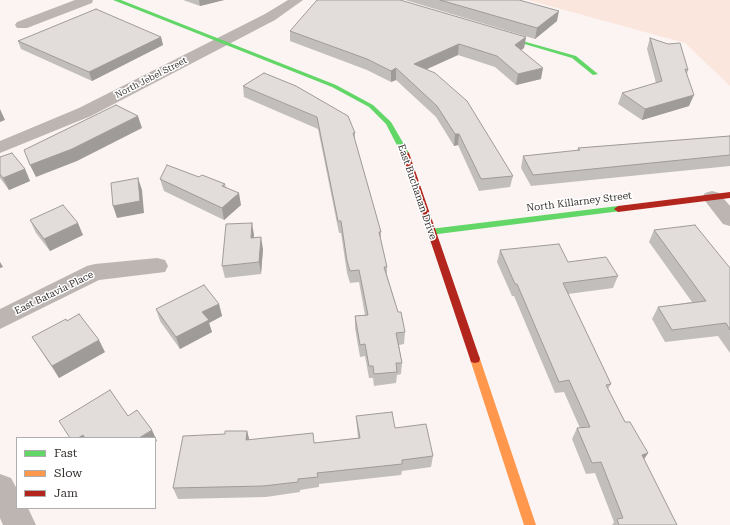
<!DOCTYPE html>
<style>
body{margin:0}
#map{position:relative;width:730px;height:525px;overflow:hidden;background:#fbf4f2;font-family:"Roboto Serif",serif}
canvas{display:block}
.legend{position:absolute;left:16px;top:437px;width:140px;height:72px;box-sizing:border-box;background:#fff;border:1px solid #afadad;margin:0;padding:5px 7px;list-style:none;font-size:12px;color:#383331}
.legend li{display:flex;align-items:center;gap:8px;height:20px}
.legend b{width:20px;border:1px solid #afadad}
</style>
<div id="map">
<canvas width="730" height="525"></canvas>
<ul class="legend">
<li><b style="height:5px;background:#63d668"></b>Fast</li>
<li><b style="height:5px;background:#ff974d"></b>Slow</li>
<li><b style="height:5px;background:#b3261e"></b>Jam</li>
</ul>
</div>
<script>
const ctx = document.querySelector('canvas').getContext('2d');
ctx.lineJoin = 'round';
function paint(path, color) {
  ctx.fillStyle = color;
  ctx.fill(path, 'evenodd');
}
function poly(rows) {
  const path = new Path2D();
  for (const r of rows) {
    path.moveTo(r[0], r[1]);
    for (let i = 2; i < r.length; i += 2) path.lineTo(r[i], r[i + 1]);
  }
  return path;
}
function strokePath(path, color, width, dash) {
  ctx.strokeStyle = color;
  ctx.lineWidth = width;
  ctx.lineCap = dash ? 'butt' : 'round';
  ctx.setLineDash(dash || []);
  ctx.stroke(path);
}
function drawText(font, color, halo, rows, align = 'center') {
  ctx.font = font + ' "Roboto Serif",serif';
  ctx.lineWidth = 3;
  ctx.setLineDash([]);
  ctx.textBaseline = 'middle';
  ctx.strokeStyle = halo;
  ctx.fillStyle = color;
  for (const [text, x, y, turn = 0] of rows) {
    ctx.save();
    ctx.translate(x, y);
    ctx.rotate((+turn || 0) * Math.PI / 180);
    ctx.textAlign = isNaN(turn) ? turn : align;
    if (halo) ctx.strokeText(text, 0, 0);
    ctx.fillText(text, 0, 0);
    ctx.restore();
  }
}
const green = poly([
 [528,0,730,0,730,86,685,43]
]);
const street = poly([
 [75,0,93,0,92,3,27,28,17,28,15,25,17,22,75,0],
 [288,0,303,0,275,20,91,116,0,153,0,141,79,108,265,14,288,0],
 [712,191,719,193,730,206,730,226,723,224,702,197,705,193,712,191],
 [157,258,165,260,168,266,165,272,99,280,0,329,0,309,87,266,95,264,157,258],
 [0,474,11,478,17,489,17,508,28,508,36,525,3,525,0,518,0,474]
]);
const fast = poly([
 [113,0,121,0,336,85,373,105,391,122,409,153,405,155,402,155,386,124,369,107,332,87,113,0],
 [494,33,576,56,598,74,593,75,572,58,494,35,494,33],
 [618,206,621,207,622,209,621,211,430,235,426,232,430,229,618,206]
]);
const slow = poly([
 [475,355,479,356,480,359,536,525,524,525,470,359,471,356,475,355]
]);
const jam = poly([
 [402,151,405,151,409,153,480,359,479,362,475,363,471,362,470,359,401,153,402,151],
 [730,192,730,198,618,212,614,209,618,206,730,192]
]);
const wall = poly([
 [183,0,224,0,200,6],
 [405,0,519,0,557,21,535,39],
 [290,31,526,37,524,48,521,50,541,79,516,85,495,67,458,55,426,69,513,176,510,187,479,191,458,145,454,146,436,117,396,80,391,82,367,70,290,41],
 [161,37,163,45,92,81,21,49,18,41],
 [650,38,688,70,687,74,689,106,642,120,618,104,622,93,656,83,647,49],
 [243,86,355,133,355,140,381,232,381,240,387,267,387,275,398,312,405,332,404,344,399,345,402,363,401,374,397,375,396,383,374,386,373,378,369,378,365,356,360,357,355,328,355,316,365,315,359,282,350,283,347,273,341,233,339,233,318,129,244,97],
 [730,134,730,166,531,186,521,168,523,156,577,151,578,148,729,136],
 [0,157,25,169,30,181,9,190,0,178],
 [199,177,225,184,226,187,241,205,224,220,164,191,160,179],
 [30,220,83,235,50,251,36,233],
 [654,230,730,268,730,353,718,336,665,342,652,319,658,307,692,302,649,242],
 [254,235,253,237,263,249,261,274,225,278,222,266],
 [500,250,568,262,618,276,613,288,568,294,611,384,608,389,625,422,648,453,644,459,677,525,612,525,614,522,595,473,586,474,572,439,577,428,580,428,564,392,555,393,514,296,512,296,497,262],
 [219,304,222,316,209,323,212,332,180,349,160,321,156,309],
 [32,337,105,352,59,378],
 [356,416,395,428,433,456,431,467,402,471,401,475,319,484,319,487,300,490,300,492,266,497,178,499,173,488,225,434,247,431,249,440,314,443,358,438,357,428]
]);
const shadedWall = poly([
 [199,0,224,0,200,6],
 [559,11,557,21,535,39,537,28],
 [161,37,163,45,92,81,89,72],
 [526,37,524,48,513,56,515,45],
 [459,44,458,55,414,75,414,64],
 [396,68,396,80,391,82,391,71],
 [543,68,541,79,516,85,518,74],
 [694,95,689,106,642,120,645,109],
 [0,109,5,120,0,122],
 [138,116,142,128,77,161,36,177,30,165],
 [455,134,459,134,458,145,454,146],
 [25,169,30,181,9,190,3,178],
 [138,178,142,190,144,213,117,218,113,206],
 [239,193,241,205,224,220,222,208],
 [78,223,83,235,50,251,44,239],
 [252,223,254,235,253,250,251,238],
 [261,237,263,249,261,274,259,262],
 [0,262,3,267,0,268],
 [219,304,222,316,209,323,212,332,180,349,176,337,202,312],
 [99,340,105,352,59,378,52,366],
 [152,430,157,441,155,442,155,438,139,438],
 [247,431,250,442,246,440],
 [83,435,85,438,78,438],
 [648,453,641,464,642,455]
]);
const building = poly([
 [317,0,400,0,526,37,515,45,543,68,518,74,497,56,459,44,414,64,435,73,467,101,513,176,481,179,459,134,455,134,437,106,396,68,391,71,367,59,290,31,317,0],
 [440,0,519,0,559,11,537,28,440,0],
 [96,9,161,37,89,72,18,41,96,9],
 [650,38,668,44,680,43,688,70,685,69,694,95,645,109,622,93,662,81,650,38],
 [264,73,296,86,348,116,355,133,353,133,381,232,379,232,387,267,384,267,398,312,401,312,405,332,396,333,402,363,396,363,397,372,374,374,373,366,369,366,365,344,360,345,355,316,368,315,359,270,350,271,347,261,341,221,338,221,317,117,243,86,264,73],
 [116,105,138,116,72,149,30,165,24,150,116,105],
 [730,136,730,155,533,175,523,156,580,150,578,148,730,136],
 [12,153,25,169,3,178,0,174,0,157,12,153],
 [167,165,199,177,202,175,225,184,222,186,239,193,222,208,160,179,167,165],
 [138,178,140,201,113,206,111,183,138,178],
 [63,205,78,223,44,239,30,220,63,205],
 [252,223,251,238,261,237,259,262,222,266,226,224,252,223],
 [695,225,730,268,730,330,726,323,672,330,658,307,706,301,654,230,695,225],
 [559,244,568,262,606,257,618,276,563,283,611,384,606,385,625,422,630,422,648,453,642,455,677,525,619,525,617,519,623,518,601,462,592,463,577,428,590,427,569,380,559,382,517,284,515,284,500,250,559,244],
 [204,285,219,304,202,312,209,320,176,337,156,309,204,285],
 [79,314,99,340,52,366,32,337,66,319,67,321,79,314],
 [110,390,128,416,137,410,152,430,139,438,85,438,83,435,78,438,70,438,59,421,110,390],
 [392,412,395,428,426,424,433,456,402,460,402,464,317,473,318,477,298,479,298,482,263,486,173,488,183,436,225,434,225,431,247,431,246,440,313,433,314,443,360,438,356,416,392,412]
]);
const farStreetnames = [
 ["North Jebel Street",151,78,-27]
];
const streetNames = [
 ["East Buchanan Drive",417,192,71],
 ["North Killarney Street",579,202,-7],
 ["East Batavia Place",54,293,-26]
];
paint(green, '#fbe6dd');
paint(street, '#bcb5b2');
paint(fast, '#63d668');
paint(slow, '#ff974d');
paint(jam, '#b3261e');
paint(wall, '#c2bebc');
paint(shadedWall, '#9e9b99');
paint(building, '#e2dddb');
strokePath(building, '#9e9b99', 1);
drawText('9px', '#383331', '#fff', farStreetnames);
drawText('10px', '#383331', '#fff', streetNames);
</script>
